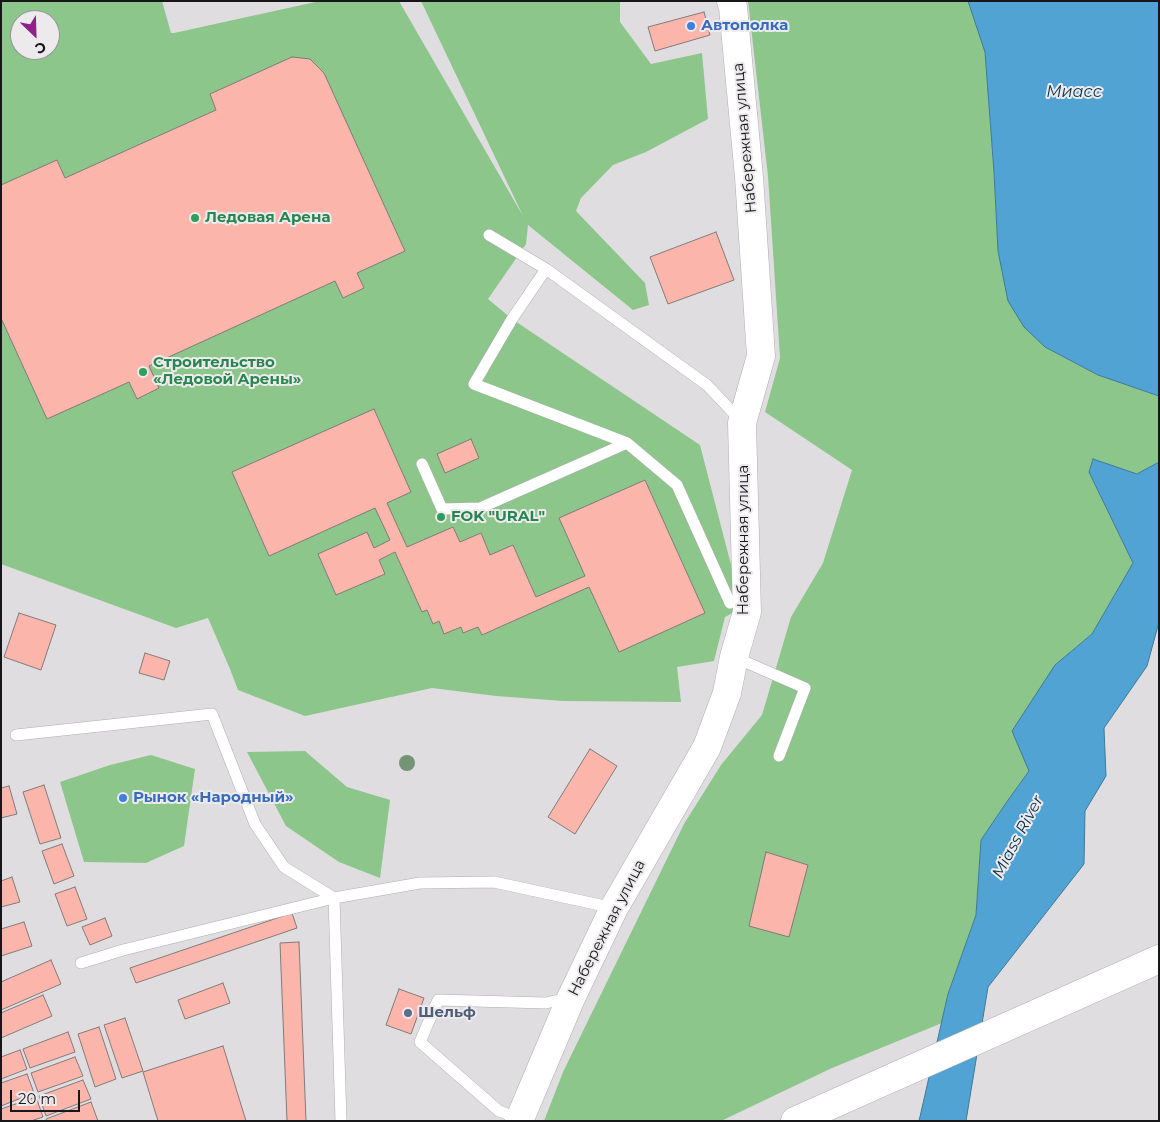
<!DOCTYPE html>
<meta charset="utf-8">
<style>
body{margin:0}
#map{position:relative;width:1160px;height:1122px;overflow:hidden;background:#e0dde1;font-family:Montserrat,sans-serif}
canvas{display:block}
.frame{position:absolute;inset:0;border:2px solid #171618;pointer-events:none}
.north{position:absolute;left:10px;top:10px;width:50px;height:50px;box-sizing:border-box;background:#edeaee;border:1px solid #979598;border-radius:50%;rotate:156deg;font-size:14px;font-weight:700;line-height:20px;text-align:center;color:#171618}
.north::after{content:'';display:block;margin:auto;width:18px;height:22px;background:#8d2388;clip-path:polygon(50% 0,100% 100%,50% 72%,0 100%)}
.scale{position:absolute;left:10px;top:1090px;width:70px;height:22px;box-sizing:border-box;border:2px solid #171618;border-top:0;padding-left:6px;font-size:15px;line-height:18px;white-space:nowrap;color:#171618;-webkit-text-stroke:4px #edeaee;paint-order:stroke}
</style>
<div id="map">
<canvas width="1160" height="1122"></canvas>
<div class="frame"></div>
<div class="north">С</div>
<div class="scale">20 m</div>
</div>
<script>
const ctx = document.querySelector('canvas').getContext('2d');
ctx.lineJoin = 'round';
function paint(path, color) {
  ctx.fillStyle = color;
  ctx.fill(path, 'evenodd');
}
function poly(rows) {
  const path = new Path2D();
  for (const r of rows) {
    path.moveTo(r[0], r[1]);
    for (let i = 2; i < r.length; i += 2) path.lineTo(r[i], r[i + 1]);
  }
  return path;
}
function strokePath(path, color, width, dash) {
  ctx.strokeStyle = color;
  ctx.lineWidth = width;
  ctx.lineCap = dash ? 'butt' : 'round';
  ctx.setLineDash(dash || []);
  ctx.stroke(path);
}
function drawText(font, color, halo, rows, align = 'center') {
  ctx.font = font + ' Montserrat,sans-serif';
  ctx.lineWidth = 4;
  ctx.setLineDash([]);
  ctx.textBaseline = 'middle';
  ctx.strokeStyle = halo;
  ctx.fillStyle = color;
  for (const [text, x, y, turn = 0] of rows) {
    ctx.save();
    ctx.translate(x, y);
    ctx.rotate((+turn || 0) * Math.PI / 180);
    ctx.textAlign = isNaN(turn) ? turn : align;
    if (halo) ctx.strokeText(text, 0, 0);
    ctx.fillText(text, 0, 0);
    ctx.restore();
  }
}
const green = poly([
 [1,1,162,1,171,33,174,33,320,1,399,1,523,216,421,1,620,1,620,22,651,64,702,53,708,119,646,152,613,165,581,198,576,211,645,283,649,305,633,310,528,225,526,244,488,299,512,319,700,445,737,588,738,610,725,617,714,661,677,667,681,702,563,701,496,696,432,688,305,716,238,690,230,669,208,618,176,628,1,564],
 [20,20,50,20,50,50,20,50],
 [748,1,968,1,985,52,994,172,998,251,1045,347,1098,375,1159,396,1159,462,1137,474,1093,459,1089,471,1133,563,1092,634,1055,665,1029,771,1006,803,981,840,976,915,948,994,942,1023,832,1068,721,1121,544,1121,563,1072,684,824,721,765,762,715,791,617,823,563,852,470,765,412,780,358,768,176],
 [305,751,347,787,390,800,380,878,339,862,286,826,247,752],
 [151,755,195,769,184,846,146,863,84,862,60,782,110,765]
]);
const water = poly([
 [968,1,1159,1,1159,396,1098,375,1045,347,1024,327,1008,301,998,251,994,172,985,52,968,1],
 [1093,459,1137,474,1159,462,1159,622,1147,666,1104,728,1106,776,1085,811,1084,864,988,987,966,1121,919,1121,948,994,976,915,981,840,1006,803,1029,771,1012,731,1055,665,1092,634,1133,563,1089,472,1093,459]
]);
const building = poly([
 [704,12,710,35,655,51,648,27,704,12],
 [292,57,310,59,324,73,405,251,357,273,364,288,343,298,335,281,149,366,159,388,137,399,129,382,47,419,1,318,1,185,57,160,65,178,216,110,210,94,292,57],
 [716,232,734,280,668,304,650,257,716,232],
 [374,409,411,492,387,503,407,547,453,527,460,542,481,533,490,555,513,545,536,597,585,576,559,518,645,480,705,613,619,652,589,587,482,635,478,627,463,633,461,627,444,634,439,621,433,624,427,610,422,612,395,552,379,560,385,574,336,595,318,554,367,532,374,548,390,540,375,508,269,556,232,472,374,409],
 [471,439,479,458,445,473,437,454,471,439],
 [19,613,56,625,41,670,4,657,19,613],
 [145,653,170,661,164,680,139,673,145,653],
 [590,749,617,766,575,834,548,817,590,749],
 [44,785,61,838,40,844,23,792,44,785],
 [9,786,17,814,1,818,1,788,9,786],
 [62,844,74,876,54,884,42,851,62,844],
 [766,852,808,865,789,937,749,926,766,852],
 [12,877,20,902,1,907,1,881,12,877],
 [75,887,87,919,67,926,55,894,75,887],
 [292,913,297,928,136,983,130,968,292,913],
 [105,918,112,936,90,945,82,927,105,918],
 [24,922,32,946,1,956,1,929,24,922],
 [299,942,306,1121,287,1121,280,943,299,942],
 [51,960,61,984,1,1010,1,982,51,960],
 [223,983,230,1003,185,1019,178,1000,223,983],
 [399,989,424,998,411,1034,386,1025,399,989],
 [43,995,52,1016,1,1038,1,1013,43,995],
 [125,1018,143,1071,122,1078,104,1025,125,1018],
 [99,1027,116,1079,95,1087,78,1034,99,1027],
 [68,1032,75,1052,30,1068,23,1049,68,1032],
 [223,1046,246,1121,158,1121,143,1072,223,1046],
 [20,1050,27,1069,1,1079,1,1057,20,1050],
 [75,1057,83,1076,38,1092,31,1073,75,1057],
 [27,1074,34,1093,1,1106,1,1083,27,1074],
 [83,1080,91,1099,46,1116,39,1096,83,1080],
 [36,1097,43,1117,31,1121,1,1121,1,1109,36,1097],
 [91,1102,98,1121,47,1121,46,1119,91,1102]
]);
const service = poly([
 [489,235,546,269,707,385,741,421],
 [546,269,512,319,474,384,627,443,677,485,730,603],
 [422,464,442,509,480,508,627,443],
 [734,657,805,688,779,756],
 [16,735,212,714,255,824,284,867,334,898,341,1121],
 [81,963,123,950,334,898,420,883,494,882,614,908],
 [520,1119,499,1111,420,1042,438,1000,546,1003,568,998]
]);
const tertiary = poly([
 [519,1121,571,998,614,908,707,747,727,693,734,657,747,612,742,423,761,356,749,177,733,7,731,1],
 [795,1121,1159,959]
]);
const trees = [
 [407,763]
];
const markers = [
 [691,26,5,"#3f7fe0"],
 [195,218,5,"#2e9e5b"],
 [143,372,5,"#2e9e5b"],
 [441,517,5,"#2e9e5b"],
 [123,798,5,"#3f7fe0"],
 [408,1013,5,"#5c6f8a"]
];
const shopNames = [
 ["Автополка",701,26],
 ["Рынок «Народный»",133,798]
];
const streetNames = [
 ["Набережная улица",745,138,-95],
 ["Набережная улица",744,540,-90],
 ["Набережная улица",607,928,-63]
];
const leisureNames = [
 ["Ледовая Арена",205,218],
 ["Строительство",153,363],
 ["«Ледовой Арены»",153,380],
 ["FOK \"URAL\"",451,517]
];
const serviceNames = [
 ["Шельф",418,1013]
];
const waterNames = [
 ["Миасс",1074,92],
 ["Miass River",1018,837,-62]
];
paint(green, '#8cc68b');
paint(water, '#50a3d2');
strokePath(water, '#3f799a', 1);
paint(building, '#fcb5aa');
strokePath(building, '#807b7a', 1);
strokePath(service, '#b0adb1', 12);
strokePath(tertiary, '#b0adb1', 29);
strokePath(service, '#fff', 11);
strokePath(tertiary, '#fff', 28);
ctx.fillStyle = '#749476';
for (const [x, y] of trees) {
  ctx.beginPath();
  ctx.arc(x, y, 8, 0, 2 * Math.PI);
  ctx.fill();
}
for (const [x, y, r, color] of markers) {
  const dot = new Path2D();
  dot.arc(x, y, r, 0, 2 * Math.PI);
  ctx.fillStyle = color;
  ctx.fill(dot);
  strokePath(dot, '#edeaee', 2);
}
drawText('bold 15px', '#366cbe', '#edeaee', shopNames, 'left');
drawText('15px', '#171618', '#edeaee', streetNames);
drawText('bold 15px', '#27864d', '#edeaee', leisureNames, 'left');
drawText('bold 15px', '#4e5e75', '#edeaee', serviceNames, 'left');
drawText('italic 16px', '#093043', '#edeaee', waterNames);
</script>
